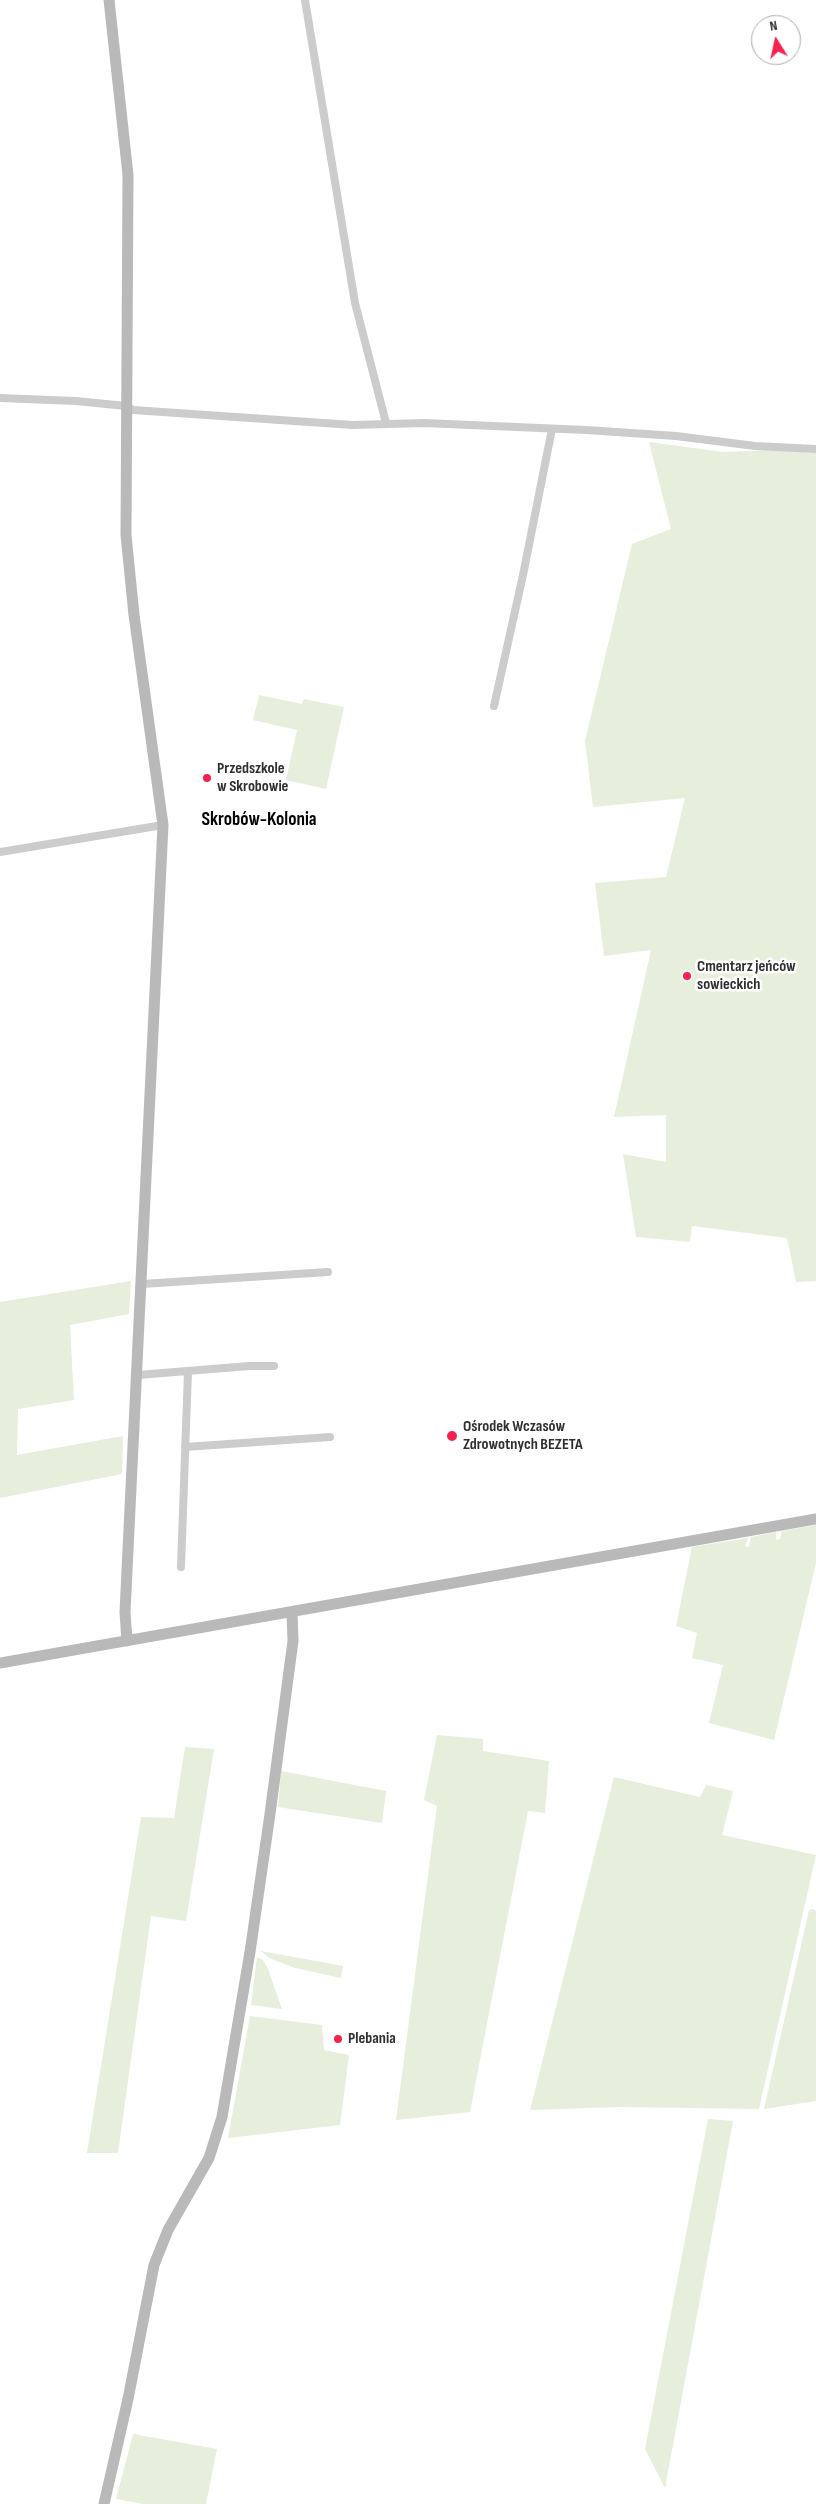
<!DOCTYPE html>
<meta charset="utf-8">
<style>
body{margin:0}
#map{position:relative;width:816px;height:2504px;overflow:hidden;background:#fff;font-family:"Sofia Sans Condensed",sans-serif}
canvas{display:block}
.north{position:absolute;left:751px;top:15px;width:50px;height:50px;box-sizing:border-box;background:#fff;border:1px solid #acacac;border-radius:50%;rotate:350deg;font-size:14px;font-weight:700;line-height:20px;text-align:center;color:#2f2f2f}
.north::after{content:'';display:block;margin:auto;width:18px;height:22px;background:#f5224e;clip-path:polygon(50% 0,100% 100%,50% 72%,0 100%)}
</style>
<div id="map">
<canvas width="816" height="2504"></canvas>
<div class="north">N</div>
</div>
<script>
const ctx = document.querySelector('canvas').getContext('2d');
ctx.lineJoin = 'round';
function paint(path, color) {
  ctx.fillStyle = color;
  ctx.fill(path, 'evenodd');
}
function poly(rows) {
  const path = new Path2D();
  for (const r of rows) {
    path.moveTo(r[0], r[1]);
    for (let i = 2; i < r.length; i += 2) path.lineTo(r[i], r[i + 1]);
  }
  return path;
}
function strokePath(path, color, width, dash) {
  ctx.strokeStyle = color;
  ctx.lineWidth = width;
  ctx.lineCap = dash ? 'butt' : 'round';
  ctx.setLineDash(dash || []);
  ctx.stroke(path);
}
function drawText(font, color, halo, rows, align = 'center') {
  ctx.font = font + ' "Sofia Sans Condensed",sans-serif';
  ctx.lineWidth = 5;
  ctx.setLineDash([]);
  ctx.textBaseline = 'middle';
  ctx.strokeStyle = halo;
  ctx.fillStyle = color;
  for (const [text, x, y, turn = 0] of rows) {
    ctx.save();
    ctx.translate(x, y);
    ctx.rotate((+turn || 0) * Math.PI / 180);
    ctx.textAlign = isNaN(turn) ? turn : align;
    if (halo) ctx.strokeText(text, 0, 0);
    ctx.fillText(text, 0, 0);
    ctx.restore();
  }
}
const green = poly([
 [649,442,723,452,773,450,816,453,816,1281,796,1282,787,1238,692,1226,690,1242,636,1237,623,1154,666,1162,666,1115,614,1117,651,950,604,956,595,883,666,877,685,798,593,807,585,741,632,544,671,529],
 [259,695,302,704,304,699,344,707,326,789,286,780,297,730,253,720],
 [131,1281,129,1314,70,1325,74,1400,18,1409,17,1455,123,1436,122,1474,0,1498,0,1302],
 [816,1525,816,1563,774,1740,709,1723,723,1665,692,1658,697,1633,676,1626,692,1547,748,1538,745,1546,749,1547,751,1537,776,1532,776,1540,780,1539,782,1531],
 [437,1735,483,1739,483,1751,549,1761,545,1813,528,1811,470,2112,396,2120,437,1806,424,1800],
 [185,1747,214,1749,186,1921,151,1916,118,2153,87,2153,141,1817,174,1818],
 [281,1771,386,1791,382,1823,278,1807],
 [614,1777,700,1797,706,1785,733,1791,722,1835,816,1855,759,2109,620,2107,530,2110],
 [813,1909,816,1911,816,2101,764,2109,809,1910],
 [261,1951,343,1966,341,1978,295,1968,269,1958],
 [257,1957,263,1960,268,1969,282,2009,251,2005],
 [250,2016,322,2025,324,2050,349,2055,340,2125,228,2138],
 [708,2119,733,2121,665,2488,645,2449],
 [133,2434,217,2449,206,2504,143,2504,116,2499]
]);
const street = poly([
 [305,0,355,303,386,423],
 [0,398,76,401,126,406,133,410,353,425,424,423,586,430,676,436,755,446,816,449],
 [494,706,523,575,552,429],
 [0,852,163,825],
 [142,1284,328,1272],
 [138,1375,249,1366,274,1366],
 [185,1447,330,1437],
 [181,1567,188,1371]
]);
const secondary = poly([
 [109,0,128,175,126,535,134,615,163,825,125,1612,127,1641],
 [0,1663,816,1519],
 [104,2504,128,2399,154,2265,168,2230,209,2158,222,2117,250,1952,270,1814,293,1641,292,1612]
]);
const markers = [
 [207,778,5,"#f5224e"],
 [687,976,5,"#f5224e"],
 [452,1436,6,"#f5224e"],
 [338,2039,5,"#f5224e"]
];
const poiNames = [
 ["Przedszkole",217,769],
 ["w Skrobowie",217,787],
 ["Cmentarz jeńców",697,967],
 ["sowieckich",697,985],
 ["Ośrodek Wczasów",463,1427],
 ["Zdrowotnych BEZETA",463,1445],
 ["Plebania",348,2039]
];
const quarterNames = [
 ["Skrobów-Kolonia",259,820]
];
paint(green, '#e8eedc');
strokePath(street, '#ccc', 8);
strokePath(secondary, '#b9b9b9', 11);
for (const [x, y, r, color] of markers) {
  const dot = new Path2D();
  dot.arc(x, y, r, 0, 2 * Math.PI);
  ctx.fillStyle = color;
  ctx.fill(dot);
  strokePath(dot, '#fff', 2);
}
drawText('bold 16px', '#2f2f2f', '#fff', poiNames, 'left');
drawText('bold 19px', '#000', '#fff', quarterNames);
</script>
